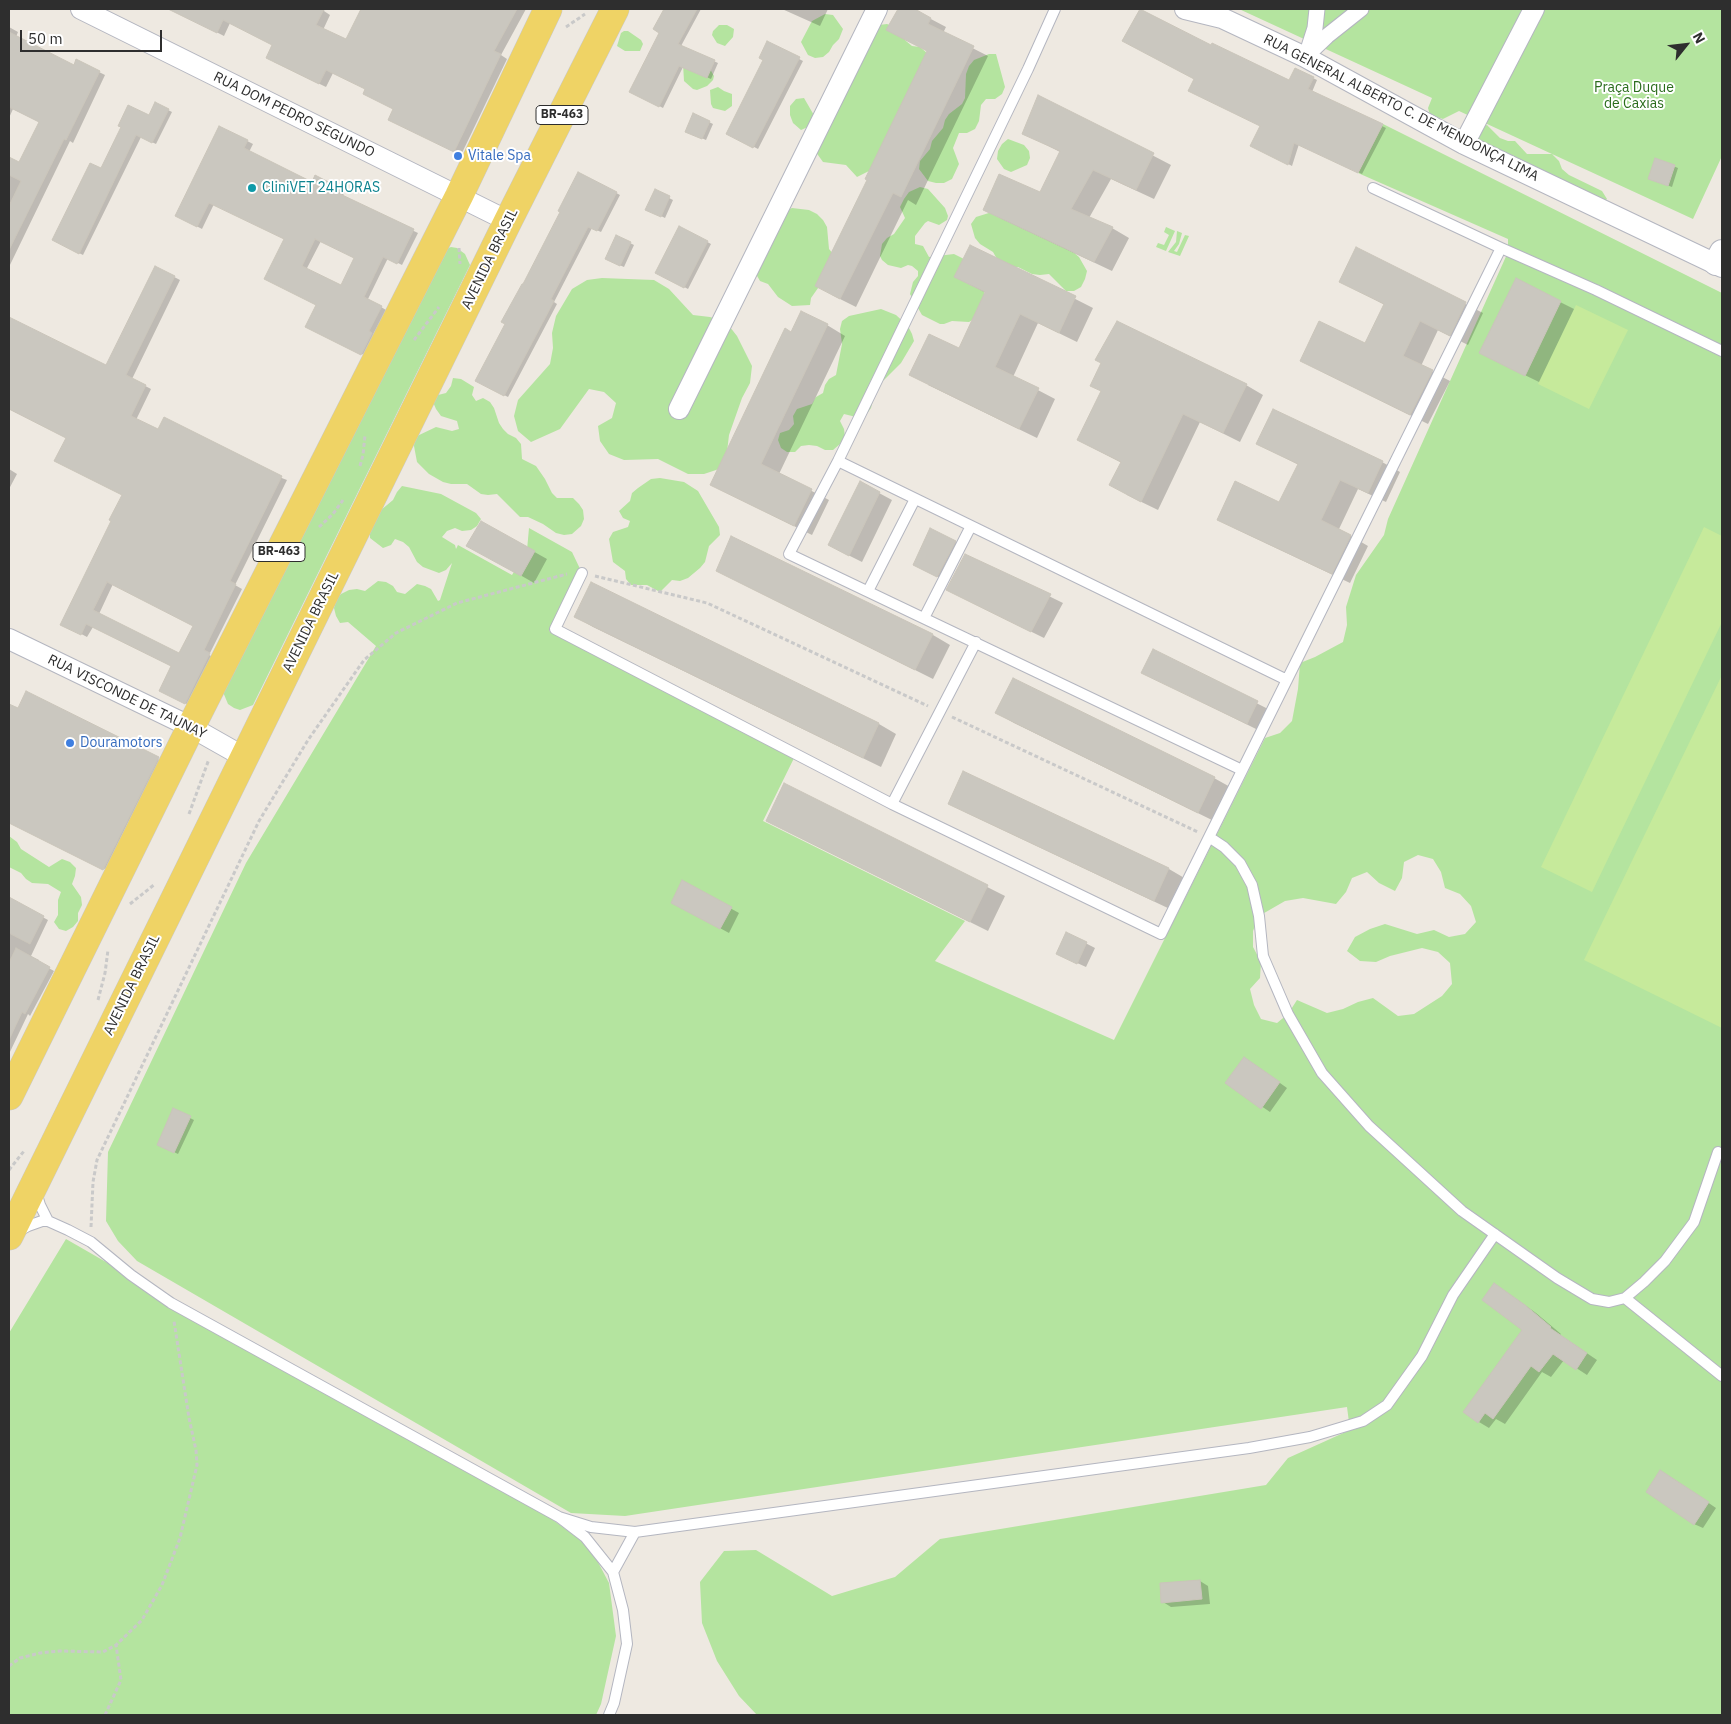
<!DOCTYPE html>
<meta charset="utf-8">
<style>
body{margin:0}
#map{position:relative;width:1731px;height:1724px;overflow:hidden;background:#eee9e1;font-family:"IBM Plex Sans",sans-serif}
canvas{display:block}
.frame{position:absolute;inset:0;border:10px solid #2e2e2e;pointer-events:none}
.north{position:absolute;left:1661px;top:20px;width:50px;height:50px;-webkit-text-stroke:4px #fff;paint-order:stroke;rotate:61deg;font-size:14px;font-weight:700;line-height:20px;text-align:center;color:#2e2e2e}
.north::after{content:'';display:block;margin:auto;width:18px;height:22px;background:#2e2e2e;clip-path:polygon(50% 0,100% 100%,50% 72%,0 100%)}
.scale{position:absolute;left:20px;top:30px;width:142px;height:22px;box-sizing:border-box;border:2px solid #2e2e2e;border-top:0;padding-left:6px;font-size:15px;line-height:18px;white-space:nowrap;color:#2e2e2e;-webkit-text-stroke:4px #fff;paint-order:stroke}
</style>
<div id="map">
<canvas width="1731" height="1724"></canvas>
<div class="frame"></div>
<div class="north">N</div>
<div class="scale">50 m</div>
</div>
<script>
const ctx = document.querySelector('canvas').getContext('2d');
ctx.lineJoin = 'round';
function paint(path, color) {
  ctx.fillStyle = color;
  ctx.fill(path, 'evenodd');
}
function poly(rows) {
  const path = new Path2D();
  for (const r of rows) {
    path.moveTo(r[0], r[1]);
    for (let i = 2; i < r.length; i += 2) path.lineTo(r[i], r[i + 1]);
  }
  return path;
}
function strokePath(path, color, width, dash) {
  ctx.strokeStyle = color;
  ctx.lineWidth = width;
  ctx.lineCap = dash ? 'butt' : 'round';
  ctx.setLineDash(dash || []);
  ctx.stroke(path);
}
function drawText(font, color, halo, rows, align = 'center') {
  ctx.font = font + ' "IBM Plex Sans",sans-serif';
  ctx.lineWidth = 4;
  ctx.setLineDash([]);
  ctx.textBaseline = 'middle';
  ctx.strokeStyle = halo;
  ctx.fillStyle = color;
  for (const [text, x, y, turn = 0] of rows) {
    ctx.save();
    ctx.translate(x, y);
    ctx.rotate((+turn || 0) * Math.PI / 180);
    ctx.textAlign = isNaN(turn) ? turn : align;
    if (halo) ctx.strokeText(text, 0, 0);
    ctx.fillText(text, 0, 0);
    ctx.restore();
  }
}
const green = poly([
 [1239,9,1722,9,1722,156,1693,219,1552,154,1559,161,1562,169,1569,175,1602,191,1607,199,1599,206,1495,163,1470,130,1487,125,1500,138,1508,141,1515,141,1527,154,1552,154,1459,111,1443,119,1430,115,1428,108,1432,98],
 [825,14,833,15,843,29,839,39,833,45,829,52,823,57,815,58,808,55,801,42,812,21],
 [887,24,895,27,906,41,912,46,920,47,927,53,873,169,857,177,846,165,823,162,813,148,846,77,859,70,856,54,879,25],
 [719,25,727,25,734,29,733,37,725,46,717,43,712,35,713,31],
 [624,31,628,31,641,40,643,44,640,51,625,51,617,46,621,33],
 [989,54,996,54,1005,87,1002,94,995,99,986,99,981,105,979,121,975,129,967,133,959,133,953,148,959,164,952,179,944,183,936,183,928,181,919,169,920,161,930,149,932,141,943,128,945,120,949,114,962,104,965,98,966,74,969,66,974,60],
 [683,64,710,69,714,76,713,80,707,86,697,90,693,89,684,81],
 [718,87,724,91,732,94,732,106,725,111,713,108,711,104,710,90],
 [804,98,815,117,810,126,801,130,793,123,790,115,790,106,796,99],
 [1383,124,1722,293,1722,1715,757,1715,739,1696,717,1661,702,1623,700,1582,724,1551,756,1550,832,1596,895,1577,940,1539,1266,1485,1288,1458,1350,1430,1347,1407,625,1516,571,1513,137,1261,118,1241,106,1221,108,1152,246,863,376,646,348,622,340,623,336,616,334,608,336,600,341,594,349,590,357,589,365,591,378,581,386,582,393,586,397,592,405,594,417,584,425,586,431,589,438,601,440,600,452,563,446,570,439,573,423,567,417,562,409,547,403,542,395,539,391,545,383,548,370,538,370,522,375,515,393,500,397,492,402,486,441,494,476,513,481,519,477,526,471,530,462,531,455,528,447,531,442,537,455,545,456,549,458,545,512,575,527,550,529,528,572,552,582,573,549,631,797,752,763,821,965,921,935,961,1114,1040,1265,738,1280,733,1292,721,1298,689,1300,663,1315,657,1343,642,1347,625,1346,607,1356,575,1384,535,1388,519,1508,252,1508,239,1358,173],
 [1418,855,1433,859,1441,872,1445,888,1460,894,1471,906,1476,922,1465,934,1449,937,1434,930,1417,934,1385,924,1370,929,1355,937,1347,951,1360,961,1376,962,1390,956,1422,948,1438,952,1450,963,1452,984,1442,996,1414,1014,1398,1016,1373,998,1358,1002,1343,1009,1327,1013,1297,1000,1288,1014,1277,1023,1261,1019,1254,1005,1250,989,1260,978,1261,962,1253,947,1253,931,1259,916,1285,901,1303,898,1336,904,1346,892,1352,878,1367,872,1379,883,1395,891,1402,878,1404,862],
 [1008,139,1024,145,1029,151,1030,158,1027,165,1011,172,1004,169,997,159,998,151,1002,144],
 [920,187,928,189,945,208,948,216,947,220,939,225,928,221,925,223,915,236,915,244,923,246,929,257,954,254,970,262,984,290,984,303,976,318,969,322,952,321,944,324,940,324,922,315,910,294,913,282,918,276,918,271,912,266,908,265,901,268,888,265,882,260,880,256,882,244,887,238,894,234,905,218,900,207,904,199,909,192],
 [792,208,809,210,817,214,823,220,827,227,829,249,835,256,835,264,811,298,810,305,792,306,778,297,768,284,760,281,756,274,785,211],
 [992,212,1072,251,1079,257,1087,271,1085,279,1081,287,1074,291,1066,291,1049,274,1040,275,1032,274,1018,267,1010,268,997,259,993,252,980,244,975,238,971,224,976,217],
 [1166,227,1175,231,1166,251,1156,247,1158,243,1164,245,1169,235,1164,232],
 [1177,231,1182,233,1179,244,1174,251,1177,252,1185,235,1189,236,1180,256,1168,252,1176,242],
 [451,247,457,248,465,254,470,265,253,705,240,710,234,708,228,704,223,692,446,249],
 [602,278,654,280,669,289,693,315,710,317,726,322,737,336,752,366,750,383,742,398,729,435,727,452,719,469,704,474,688,474,658,459,624,460,609,454,600,441,598,426,612,418,616,403,604,392,589,389,560,429,531,442,518,431,514,416,518,400,550,364,553,348,552,333,556,316,572,289,587,280],
 [881,309,896,315,908,326,912,334,914,341,901,363,884,380,876,384,873,391,873,400,871,408,866,415,860,418,844,414,840,421,844,429,845,437,840,444,833,450,825,450,817,446,809,445,801,446,795,452,787,452,781,448,778,440,780,433,789,430,794,424,793,416,797,409,812,404,816,397,823,393,825,385,829,379,836,375,842,344,840,329,842,321,849,316],
 [453,378,461,379,474,387,472,395,476,401,483,398,490,402,494,408,499,423,503,429,508,434,516,438,521,444,522,459,536,466,545,479,552,493,557,498,573,498,579,504,583,510,584,519,581,526,572,534,564,535,556,533,543,524,528,517,520,517,497,494,488,495,481,494,467,484,451,484,443,482,429,474,417,462,414,446,415,437,436,427,452,431,459,429,457,421,441,416,436,409,433,402,438,395,446,393,451,386],
 [660,478,684,482,698,491,719,527,720,535,709,546,705,562,700,568,688,578,680,581,672,580,660,592,647,585,631,585,626,579,625,571,613,562,609,539,613,532,628,527,630,521,623,518,619,511,630,501,632,493,638,488,651,479],
 [9,836,17,842,21,849,49,867,62,859,70,862,76,868,75,876,72,884,81,897,82,905,78,913,78,921,73,927,66,931,59,929,54,922,58,915,58,900,61,892,48,884,32,883,26,879,21,873,9,867],
 [66,1239,549,1517,590,1547,609,1583,616,1636,601,1704,596,1715,9,1715,9,1333]
]);
const pitch = poly([
 [1576,305,1628,330,1589,409,1538,384],
 [1704,527,1722,536,1722,622,1592,892,1541,867],
 [1722,675,1722,1028,1584,960]
]);
const shadow = poly([
 [181,9,239,9,243,11,244,9,325,9,324,11,330,15,323,30,347,41,361,9,526,9,501,55,507,59,461,155,397,123,395,109,367,89,333,73,326,87,274,62,274,45,230,23,224,36,179,13],
 [665,9,701,9,681,46,718,63,711,79,683,67,663,108,631,91,660,32,654,29],
 [782,9,828,9,820,26],
 [899,9,912,9,946,27,943,33,988,56,916,205,908,200,856,307,832,295,929,51,888,29],
 [1141,10,1212,47,1289,82,1295,69,1317,80,1312,92,1386,128,1362,174,1299,144,1292,166,1252,145,1261,126,1195,79,1124,41],
 [9,27,18,32,16,37,74,66,77,61,105,75,73,143,70,141,9,267,9,158,20,164,40,122,13,109,9,118],
 [768,43,803,61,758,149,727,133,765,60],
 [1039,96,1171,165,1154,199,1111,179,1089,218,1112,228,1129,238,1112,271,1002,219,985,209,1041,193,1060,152,1023,133],
 [168,110,172,112,156,144,141,137,83,255,57,242,101,170,149,117],
 [709,122,713,124,706,140,690,133],
 [220,127,253,144,249,152,312,184,315,177,345,192,342,197,418,233,402,265,388,258,368,299,386,310,373,335,376,336,366,356,311,329,317,305,285,239,214,204,202,229,181,218],
 [321,241,355,258,341,287,306,270],
 [1656,159,1678,168,1672,187,1653,180],
 [579,173,620,195,601,232,592,228,554,302,557,304,508,397,477,381,562,212],
 [655,191,673,200,665,218,651,211],
 [680,227,711,244,688,289,656,272],
 [630,243,634,245,624,267,610,261],
 [971,246,1093,308,1077,342,1038,323,1013,377,1055,399,1037,438,928,385,959,350,986,293,956,277],
 [1356,249,1483,313,1468,345,1438,330,1421,366,1450,381,1428,424,1319,370,1365,345,1385,305,1340,281],
 [155,267,180,280,132,379,151,389,136,420,158,431,287,480,235,585,242,589,209,655,215,658,191,706,166,694,172,666,93,627,87,637,68,627,123,495,67,438,9,409,9,318,106,367],
 [113,584,194,626,180,655,99,614],
 [1516,280,1574,309,1539,382,1494,360],
 [827,325,845,336,779,474,829,500,812,535,711,485,792,333],
 [1102,363,1246,385,1263,395,1240,442,1200,422,1158,510,1127,495,1122,463,1078,440,1102,391],
 [1258,444,1382,462,1400,472,1386,502,1358,489,1339,529,1368,546,1350,583,1236,529,1219,519,1280,504,1299,465],
 [9,469,17,474,9,489],
 [879,493,892,500,862,562,842,552],
 [481,522,547,559,534,583,468,545],
 [732,538,933,635,950,645,933,679,735,580],
 [955,542,963,547,946,581,922,569],
 [965,555,1063,603,1044,638,961,597],
 [592,584,879,724,896,734,881,767,593,627,576,617],
 [1154,651,1270,710,1260,731,1142,672],
 [9,705,19,710,163,761,109,871,9,822],
 [997,713,1214,778,1232,788,1216,822,1014,723],
 [785,785,1005,896,988,931,785,830],
 [950,803,1169,869,1186,879,1172,910,967,813],
 [683,882,739,913,729,933,681,907],
 [9,899,48,920,31,956,39,960,38,962,54,971,30,1016,28,1014,9,1054],
 [1066,933,1095,948,1086,967,1066,958],
 [1245,1058,1287,1088,1270,1112,1227,1083],
 [174,1110,194,1120,178,1154,162,1146],
 [1505,1291,1536,1313,1561,1334,1560,1335,1597,1360,1587,1375,1564,1360,1551,1377,1542,1372,1505,1424,1496,1419,1489,1428,1479,1422,1524,1329],
 [1669,1476,1716,1508,1703,1528,1694,1524],
 [1200,1581,1208,1586,1210,1604,1171,1607,1163,1602]
]);
const building = poly([
 [168,9,324,9,316,25,346,39,361,9,517,9,494,51,501,54,454,152,388,120,393,109,363,94,365,89,326,70,319,84,266,58,272,45,223,20,217,33,168,9],
 [664,9,697,9,678,44,715,60,707,78,679,66,659,107,629,92,659,33,653,29,664,9],
 [898,9,915,9,931,18,928,24,974,46,901,197,893,193,840,299,815,286,867,180,865,179,927,51,886,30,898,9],
 [1140,9,1211,45,1212,43,1289,80,1295,68,1314,77,1308,89,1383,124,1358,173,1294,143,1288,165,1250,146,1260,126,1188,91,1194,79,1122,41,1140,9],
 [9,32,74,65,76,59,100,71,66,140,64,139,9,250,9,206,21,181,9,175,9,157,19,162,39,122,9,107,9,32],
 [767,41,800,57,753,148,726,134,763,60,759,58,767,41],
 [1038,95,1154,153,1136,190,1093,170,1071,209,1113,227,1094,262,983,210,999,174,1040,192,1060,151,1022,134,1038,95],
 [155,102,169,109,152,143,136,135,79,254,52,240,90,163,101,168,121,127,118,126,128,105,149,115,155,102],
 [693,113,710,121,702,139,685,132,693,113],
 [219,126,248,140,244,148,312,182,315,175,340,188,338,193,414,229,397,264,383,257,364,297,382,306,369,331,372,333,361,355,305,327,316,305,264,279,284,239,209,203,197,227,175,216,219,126],
 [315,239,354,258,341,285,302,266,315,239],
 [1655,158,1675,165,1668,186,1648,179,1655,158],
 [578,172,617,192,597,231,588,227,551,299,554,301,504,396,475,381,505,324,501,322,522,284,523,284,560,212,558,211,578,172],
 [655,189,670,196,661,217,645,210,655,189],
 [679,226,708,241,684,288,655,273,679,226],
 [616,235,631,242,620,266,605,259,616,235],
 [970,245,1076,296,1059,333,1020,314,995,367,1039,388,1019,429,909,375,929,334,959,348,985,292,954,277,970,245],
 [1356,247,1466,302,1450,336,1420,321,1403,356,1433,370,1410,415,1300,361,1319,321,1365,343,1384,304,1339,282,1356,247],
 [155,266,175,276,126,375,146,385,131,416,158,429,164,417,282,476,230,581,236,584,204,650,210,653,185,704,159,691,171,666,86,624,81,635,60,625,111,521,109,520,122,495,54,461,66,438,9,409,9,317,106,365,155,266],
 [107,582,193,626,179,653,93,610,107,582],
 [1516,278,1561,301,1525,376,1479,353,1516,278],
 [801,311,828,324,761,464,812,489,794,526,710,485,785,328,791,332,801,311],
 [1117,321,1247,384,1223,433,1183,414,1141,502,1109,485,1121,462,1077,440,1101,391,1090,386,1101,363,1095,360,1117,321],
 [1273,409,1383,461,1368,493,1340,480,1321,520,1351,535,1332,574,1217,520,1235,481,1279,502,1298,464,1256,444,1273,409],
 [860,481,880,492,849,556,828,545,860,481],
 [481,521,535,551,521,576,466,546,481,521],
 [930,528,956,541,937,577,913,565,930,528],
 [731,536,933,634,915,670,716,571,731,536],
 [965,554,1051,594,1031,632,946,590,965,554],
 [591,582,879,723,863,758,574,617,591,582],
 [1153,649,1258,701,1247,724,1141,673,1153,649],
 [1013,678,1215,777,1198,813,995,713,1013,678],
 [26,691,159,757,103,870,9,823,9,704,18,708,26,691],
 [963,771,1169,868,1154,901,948,804,963,771],
 [784,783,988,885,970,922,766,821,784,783],
 [682,880,732,907,720,929,671,903,682,880],
 [9,897,44,916,30,944,9,933,9,897],
 [1066,932,1087,942,1077,964,1056,954,1066,932],
 [16,948,50,967,25,1014,22,1012,9,1040,9,963,16,948],
 [1244,1057,1280,1082,1261,1109,1225,1083,1244,1057],
 [173,1108,191,1116,174,1153,157,1145,173,1108],
 [1494,1283,1525,1305,1551,1327,1550,1328,1587,1353,1576,1370,1553,1354,1539,1372,1531,1366,1493,1419,1485,1413,1478,1423,1463,1412,1522,1330,1482,1300,1494,1283],
 [1660,1470,1709,1502,1694,1525,1646,1492,1660,1470],
 [1200,1580,1202,1599,1161,1603,1160,1583,1200,1580]
]);
const path = poly([
 [566,27,585,14],
 [459,248,460,264],
 [414,340,439,307],
 [360,466,363,455,365,435],
 [319,527,333,514,343,500],
 [595,576,707,603,928,706],
 [952,717,1198,832],
 [189,814,209,759],
 [130,904,155,884],
 [98,1000,105,973,108,950],
 [9,1170,24,1151],
 [91,1227,93,1182,97,1160,259,821,308,740,364,660,396,633,457,603,567,574],
 [9,1666,20,1658,40,1653,59,1651,103,1652,116,1645,142,1620,162,1585,180,1538,197,1465,196,1450,189,1418,174,1321],
 [105,1715,121,1680,116,1645]
]);
const service = poly([
 [1055,9,1028,69,838,461,789,554,1242,770],
 [1373,188,1501,248,1596,290,1722,351],
 [838,461,1287,680],
 [582,573,555,629,892,804,1161,934,1501,248],
 [868,591,915,499],
 [924,618,971,526],
 [892,804,976,642],
 [1209,837,1224,847,1240,863,1252,885,1259,916,1263,956,1288,1014,1322,1073,1369,1126,1462,1211,1557,1278,1592,1299,1609,1302,1625,1298,1644,1282,1665,1261,1694,1222,1718,1152],
 [36,1192,40,1205,48,1221],
 [17,1232,28,1226,42,1221,48,1221,68,1230,91,1242,131,1275,171,1303,559,1517,585,1537,613,1572,623,1610,627,1644,614,1703,609,1715],
 [1625,1298,1722,1376],
 [559,1517,591,1527,635,1532,1249,1448,1310,1437,1363,1421,1387,1405,1422,1356,1453,1295,1495,1234],
 [613,1572,635,1532]
]);
const pedestrian = poly([
 [1307,53,1315,28,1317,9],
 [1305,57,1327,36,1361,9]
]);
const minor = poly([
 [81,9,508,221],
 [1185,9,1222,18,1305,57,1464,144,1722,267],
 [1464,144,1534,9],
 [679,409,877,9],
 [9,639,191,727,244,757]
]);
const tertiary = poly([
 [1716,263,1722,252]
]);
const primary = poly([
 [9,1096,191,727,459,196,548,9],
 [9,1236,508,221,615,9]
]);
const markers = [
 [458,156,5,"#3f7fe0"],
 [252,188,5,"#0f9aa8"],
 [70,743,5,"#3f7fe0"]
];
const shields = [
 [562,115,52],
 [279,552,52]
];
const shieldNames = [
 ["BR-463",562,115],
 ["BR-463",279,552]
];
const parkNames = [
 ["Praça Duque",1634,88],
 ["de Caxias",1634,104]
];
const streetNames = [
 ["RUA GENERAL ALBERTO C. DE MENDONÇA LIMA",1401,108,27],
 ["RUA DOM PEDRO SEGUNDO",294,115,26],
 ["AVENIDA BRASIL",490,259,-64],
 ["AVENIDA BRASIL",311,622,-64],
 ["RUA VISCONDE DE TAUNAY",127,697,26],
 ["AVENIDA BRASIL",132,985,-64]
];
const shopNames = [
 ["Vitale Spa",468,156],
 ["Douramotors",80,743]
];
const cultureNames = [
 ["CliniVET 24HORAS",262,188]
];
paint(green, '#b4e49f');
paint(pitch, '#c6ea9b');
paint(shadow, '#0003');
paint(building, '#cac7bf');
strokePath(building, '#cac5ba', 1);
strokePath(service, '#b4b6c0', 12);
strokePath(pedestrian, '#b4b6c0', 17);
strokePath(minor, '#b4b6c0', 22);
strokePath(tertiary, '#b4b6c0', 26);
strokePath(primary, '#c9c9c9', 29);
strokePath(path, '#c9c9c9', 3, [4, 2.5]);
strokePath(service, '#fff', 10);
strokePath(pedestrian, '#fff', 15);
strokePath(minor, '#fff', 20);
strokePath(tertiary, '#fff', 24);
strokePath(primary, '#efd365', 28);
for (const [x, y, r, color] of markers) {
  const dot = new Path2D();
  dot.arc(x, y, r, 0, 2 * Math.PI);
  ctx.fillStyle = color;
  ctx.fill(dot);
  strokePath(dot, '#fff', 2);
}
for (const [x, y, w] of shields) {
  const box = new Path2D();
  box.roundRect(x - w / 2, y - 9.5, w, 19, 4);
  ctx.fillStyle = '#fff';
  ctx.fill(box);
  strokePath(box, '#2e2e2e', 1);
}
drawText('bold 12px', '#2e2e2e', null, shieldNames);
drawText('14px', '#2a6c1c', '#fff', parkNames);
drawText('14px', '#2e2e2e', '#fff', streetNames);
drawText('14px', '#366cbe', '#fff', shopNames, 'left');
drawText('14px', '#0d838f', '#fff', cultureNames, 'left');
</script>
